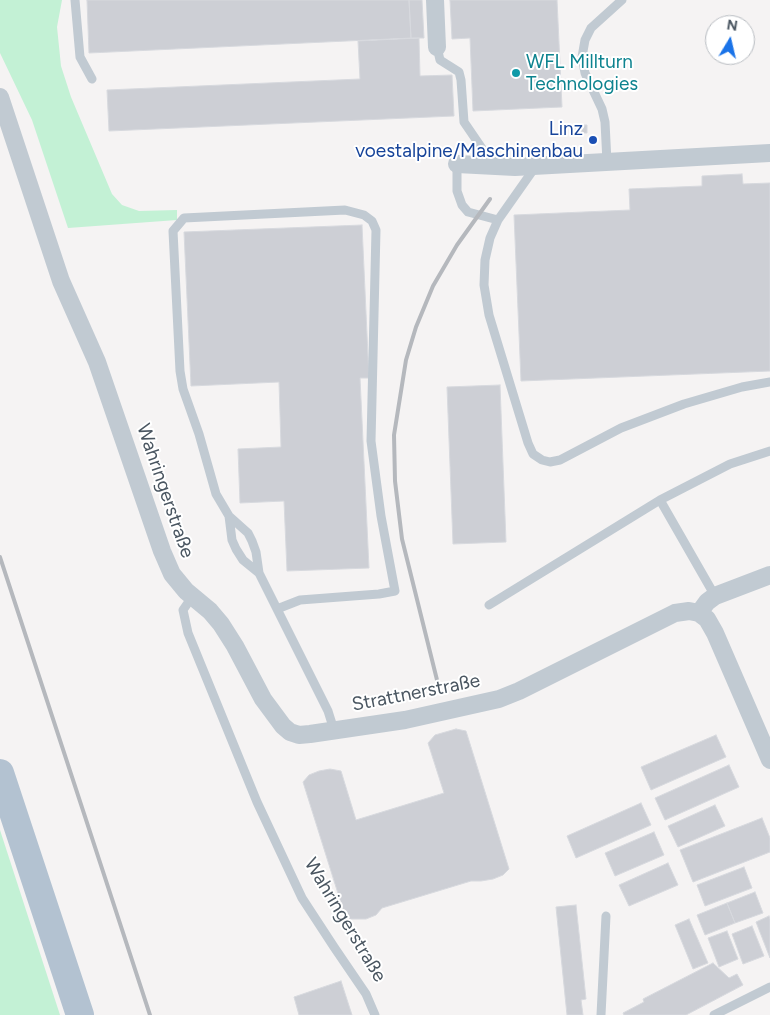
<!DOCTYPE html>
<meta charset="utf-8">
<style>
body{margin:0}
#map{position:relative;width:770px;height:1015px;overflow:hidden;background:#f5f3f3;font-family:Figtree,sans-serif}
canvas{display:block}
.north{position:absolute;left:705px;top:15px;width:50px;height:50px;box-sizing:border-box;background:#fff;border:1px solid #b7bbc0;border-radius:50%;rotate:9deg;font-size:14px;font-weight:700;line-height:20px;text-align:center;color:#4a5661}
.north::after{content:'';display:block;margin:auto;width:18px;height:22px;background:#1a73e8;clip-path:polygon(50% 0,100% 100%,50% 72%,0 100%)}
</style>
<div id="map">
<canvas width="770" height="1015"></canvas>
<div class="north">N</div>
</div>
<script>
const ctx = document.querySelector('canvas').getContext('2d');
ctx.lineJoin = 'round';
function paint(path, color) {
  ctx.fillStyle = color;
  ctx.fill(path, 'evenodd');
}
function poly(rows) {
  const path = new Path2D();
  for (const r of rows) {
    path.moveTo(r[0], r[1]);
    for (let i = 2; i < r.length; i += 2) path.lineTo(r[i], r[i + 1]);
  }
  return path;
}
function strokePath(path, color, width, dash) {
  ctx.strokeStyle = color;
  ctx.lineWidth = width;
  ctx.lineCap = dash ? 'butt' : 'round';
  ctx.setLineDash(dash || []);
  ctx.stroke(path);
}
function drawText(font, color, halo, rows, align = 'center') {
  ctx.font = font + ' Figtree,sans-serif';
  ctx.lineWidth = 4;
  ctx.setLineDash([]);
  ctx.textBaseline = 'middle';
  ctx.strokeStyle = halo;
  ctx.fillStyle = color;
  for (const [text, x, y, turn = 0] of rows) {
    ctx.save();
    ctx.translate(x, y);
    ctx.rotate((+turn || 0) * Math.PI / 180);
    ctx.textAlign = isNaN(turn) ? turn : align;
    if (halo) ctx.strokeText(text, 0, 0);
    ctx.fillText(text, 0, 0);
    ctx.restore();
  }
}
const green = poly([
 [0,0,62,0,57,27,61,66,71,97,112,194,122,205,139,211,177,210,177,220,68,228,32,120,0,53],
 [0,830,60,1015,0,1015]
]);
const building = poly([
 [87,0,409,0,411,38,89,53,87,0],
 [409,0,422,0,424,38,411,38,409,0],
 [450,0,557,0,562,107,473,111,470,38,452,39,450,0],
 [419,38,420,76,452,75,454,116,109,131,107,90,360,79,358,41,419,38],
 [575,125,587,125,587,133,575,133,575,125],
 [742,174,743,184,770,183,770,371,521,381,514,215,630,210,629,189,702,186,702,176,742,174],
 [362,225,369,378,360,378,369,568,287,571,284,501,240,503,238,449,281,447,279,382,191,386,184,232,362,225],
 [500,385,506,542,453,544,447,387,500,385],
 [456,729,466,731,509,869,503,875,493,879,481,881,471,881,382,908,376,915,366,919,346,919,303,782,309,775,319,771,330,769,341,771,356,820,444,793,428,743,435,735,456,729],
 [716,735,726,757,651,790,641,767,716,735],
 [729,765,739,787,665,820,655,798,729,765],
 [641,803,651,825,576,858,567,836,641,803],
 [715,805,725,826,678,847,668,826,715,805],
 [762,818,770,838,770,852,693,882,680,850,762,818],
 [654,832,664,855,615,876,605,853,654,832],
 [668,863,678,885,629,906,619,885,668,863],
 [744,867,752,888,705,906,697,885,744,867],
 [755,892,763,913,735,923,727,903,755,892],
 [727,903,735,923,705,935,697,915,727,903],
 [576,905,586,999,581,1000,583,1015,567,1015,556,907,576,905],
 [769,916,770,919,770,958,756,922,769,916],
 [689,919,708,963,693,969,675,925,689,919],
 [752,926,764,956,743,964,732,934,752,926],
 [727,931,738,959,719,967,708,938,727,931],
 [713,963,729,978,737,974,743,985,686,1015,624,1015,623,1013,644,1002,643,999,713,963],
 [341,981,352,1015,299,1015,294,997,341,981]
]);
const service = poly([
 [75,0,80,57,92,79],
 [437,47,440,60,459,72,461,80,464,122,494,166],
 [607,162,605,122,602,109,585,73,582,57,585,40,591,28,622,0],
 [457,164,457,191,462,205,468,212,498,220],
 [536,166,498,220,490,238,485,260,484,285,489,315,528,443,533,454,542,460,550,462,560,460,621,428,684,404,742,387,770,382],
 [660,500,730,464,770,451],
 [229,516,232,540,236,549,243,560,259,573],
 [192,597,183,610,188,633,257,802,302,898,334,947,366,994,375,1015],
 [489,605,660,500,715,596],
 [277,609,300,600,379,594,395,591,381,516,371,441,376,230,372,221,364,215,345,210,184,218,173,231,180,371,183,389,199,434,216,494,229,516,248,533,252,541,256,552,259,573,328,711,334,730],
 [601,1015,606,916],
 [714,1015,770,987]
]);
const minor = poly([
 [435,0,437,47],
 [0,97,61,281,97,362,162,551,172,574,186,591,210,611,221,624,235,646,263,699,283,726,290,732,299,735,310,734,405,720,499,699,519,691,675,613,689,611,699,613,707,619,715,633,770,760],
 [457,164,515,167,770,153],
 [699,613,707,602,715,596,770,575]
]);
const primary = poly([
 [0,773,80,1015]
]);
const rail = poly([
 [0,557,150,1015],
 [438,684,402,539,395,481,394,435,406,360,416,327,433,286,457,245,490,199]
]);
const markers = [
 [516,73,5,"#0f9aa8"],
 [593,140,5,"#1a4fb4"]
];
const cultureNames = [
 ["WFL Millturn",526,62],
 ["Technologies",526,84]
];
const transitNames = [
 ["Linz",583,129],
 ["voestalpine/Maschinenbau",583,151]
];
const streetNames = [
 ["Wahringerstraße",165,491,71],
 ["Strattnerstraße",416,693,-11],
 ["Wahringerstraße",345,920,59]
];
paint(green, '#c3f1d5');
paint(building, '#cdcfd5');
strokePath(building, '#d7d9de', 1);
strokePath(service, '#c1cad2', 9);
strokePath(minor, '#c1cad2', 18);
strokePath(primary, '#b3c2d1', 28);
strokePath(rail, '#b5b8bd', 4);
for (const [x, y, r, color] of markers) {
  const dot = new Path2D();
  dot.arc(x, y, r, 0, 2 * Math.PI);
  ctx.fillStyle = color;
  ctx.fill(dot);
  strokePath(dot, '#fff', 2);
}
drawText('19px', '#0d838f', '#fff', cultureNames, 'left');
drawText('19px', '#164399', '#fff', transitNames, 'right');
drawText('19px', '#4a5661', '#fff', streetNames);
</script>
